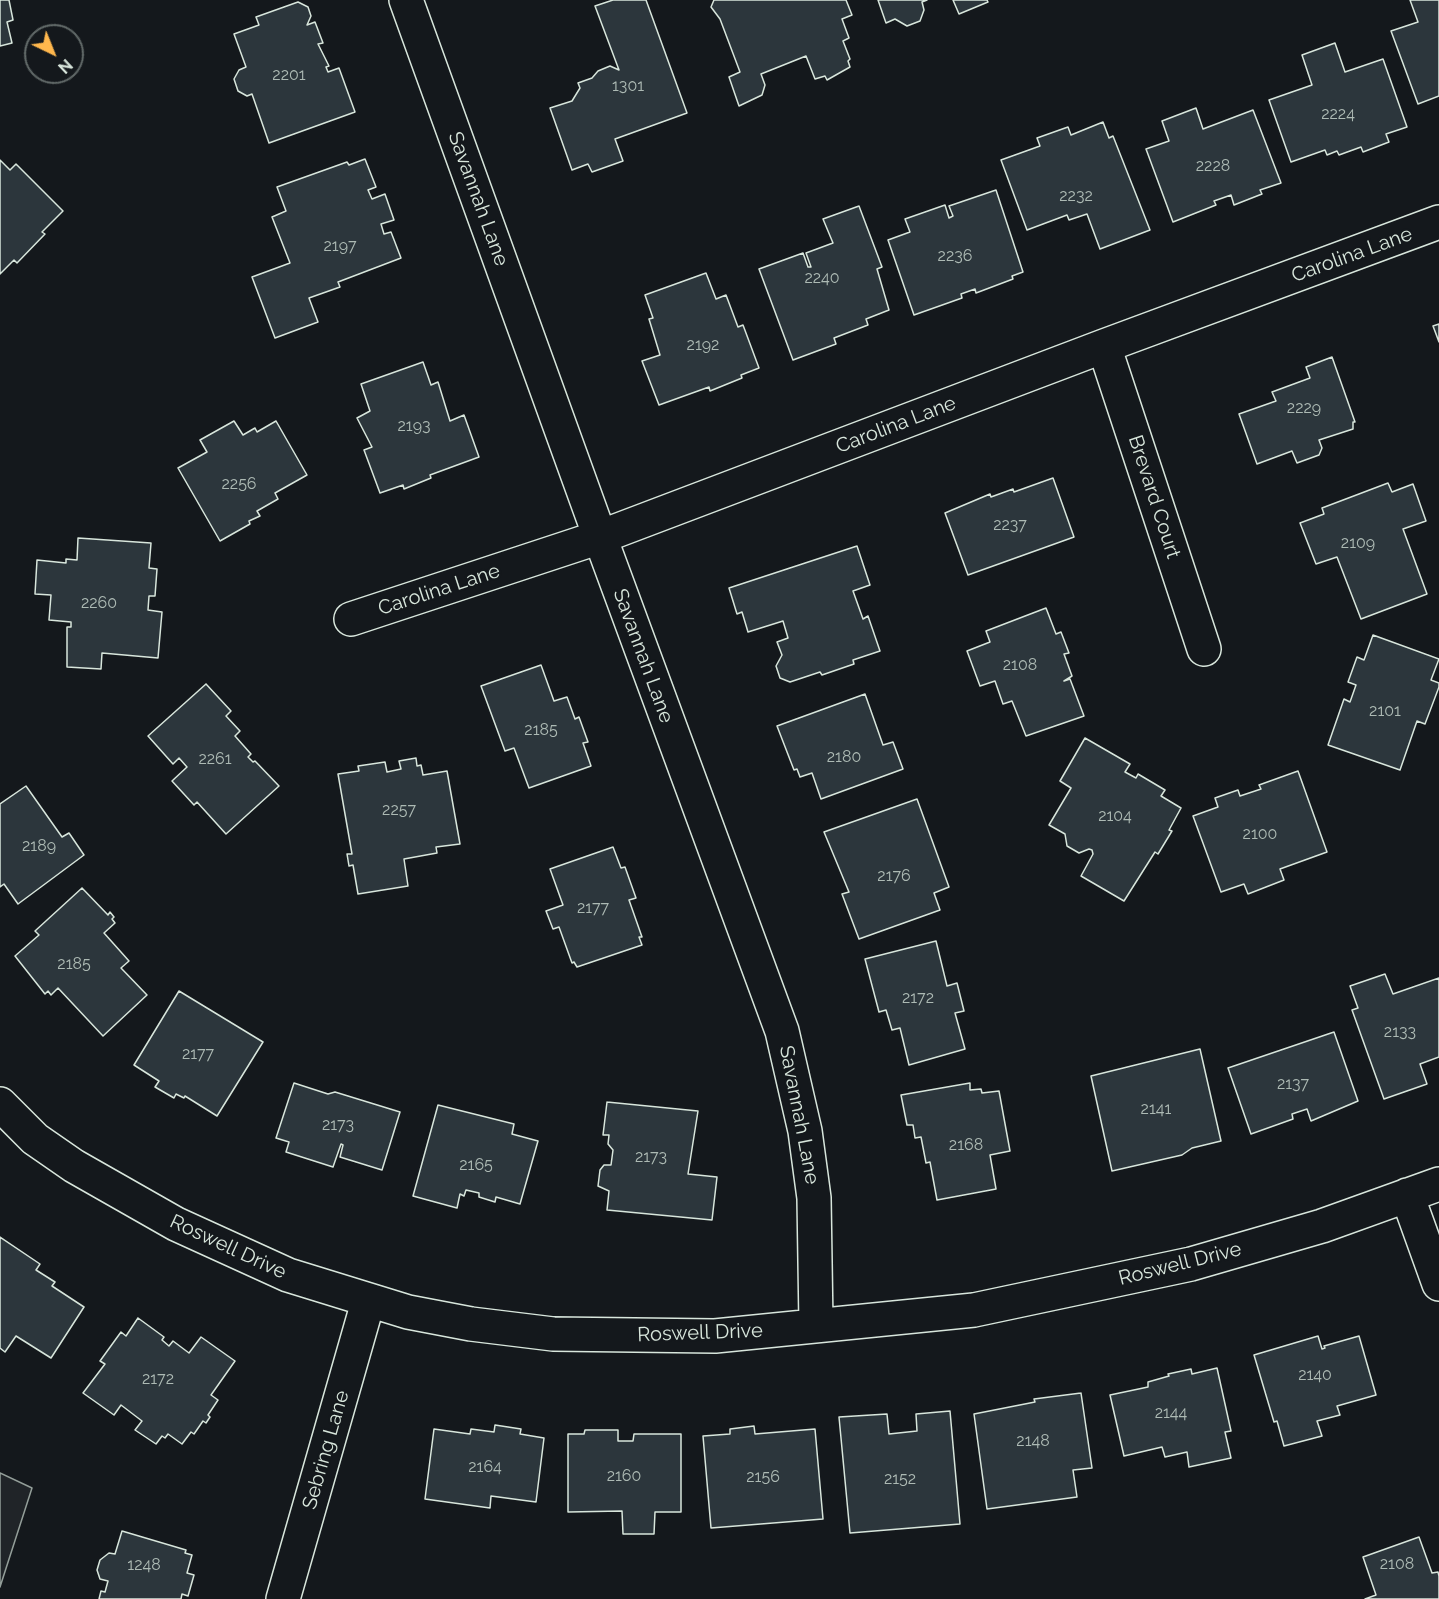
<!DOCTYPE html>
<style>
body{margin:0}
#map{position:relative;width:1439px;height:1599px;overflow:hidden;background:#14181c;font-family:Raleway,sans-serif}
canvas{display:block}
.north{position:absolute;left:24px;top:24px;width:60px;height:60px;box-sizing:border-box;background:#14181c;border:2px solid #626a69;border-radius:50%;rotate:137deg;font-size:16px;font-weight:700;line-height:24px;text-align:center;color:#d8e6dc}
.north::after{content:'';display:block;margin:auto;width:21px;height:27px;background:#ffb74d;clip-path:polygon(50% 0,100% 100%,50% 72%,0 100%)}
</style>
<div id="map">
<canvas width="1439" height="1599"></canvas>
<div class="north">N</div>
</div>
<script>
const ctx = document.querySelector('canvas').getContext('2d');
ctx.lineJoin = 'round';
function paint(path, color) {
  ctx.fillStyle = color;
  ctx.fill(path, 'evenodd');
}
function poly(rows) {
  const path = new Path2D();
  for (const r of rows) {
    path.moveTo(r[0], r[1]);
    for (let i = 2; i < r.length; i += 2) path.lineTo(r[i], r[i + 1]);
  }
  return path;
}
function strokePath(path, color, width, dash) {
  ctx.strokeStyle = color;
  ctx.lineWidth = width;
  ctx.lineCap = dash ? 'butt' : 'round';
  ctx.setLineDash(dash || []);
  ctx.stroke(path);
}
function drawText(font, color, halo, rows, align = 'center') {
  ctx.font = font + ' Raleway,sans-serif';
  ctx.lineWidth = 4.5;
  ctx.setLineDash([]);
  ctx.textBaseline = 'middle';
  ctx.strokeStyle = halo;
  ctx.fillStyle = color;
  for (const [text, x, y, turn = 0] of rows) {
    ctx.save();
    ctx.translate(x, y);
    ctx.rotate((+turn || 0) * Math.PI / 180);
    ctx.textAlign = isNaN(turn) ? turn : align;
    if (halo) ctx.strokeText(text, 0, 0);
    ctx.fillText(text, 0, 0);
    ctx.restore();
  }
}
const green = poly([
 [0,1473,32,1488,0,1587,0,1473]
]);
const building = poly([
 [0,0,9,0,13,20,7,22,12,43,0,46,0,0],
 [613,0,646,0,687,113,615,139,623,161,592,172,588,164,572,170,550,108,572,101,580,88,578,83,592,78,598,71,610,66,619,70,595,6,613,0],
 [714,0,846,0,852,15,842,19,849,38,843,41,850,59,848,61,850,67,827,80,825,76,815,79,806,56,761,74,765,85,762,95,739,106,729,77,740,72,720,19,711,7,714,0],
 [878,0,927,0,922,2,924,10,920,21,907,26,895,19,886,23,878,0],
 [953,0,987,0,988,2,959,14,953,0],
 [1410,0,1439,0,1439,96,1418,104,1391,31,1418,22,1410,0],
 [298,2,308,7,311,16,307,25,315,22,323,43,318,44,329,66,326,67,328,72,339,68,355,112,269,143,252,94,247,96,238,91,234,79,239,70,246,67,234,34,259,25,256,17,298,2],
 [1335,43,1345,72,1383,59,1407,127,1386,134,1389,142,1363,152,1361,147,1339,155,1337,151,1327,155,1325,150,1291,162,1269,100,1312,85,1302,55,1335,43],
 [1196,108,1203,129,1253,110,1281,183,1260,190,1262,194,1234,205,1231,195,1214,201,1216,205,1173,222,1146,149,1169,141,1162,121,1196,108],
 [1103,122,1109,138,1113,136,1150,230,1100,249,1087,214,1069,220,1067,215,1027,230,1001,160,1040,146,1037,138,1068,127,1071,135,1103,122],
 [365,159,376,187,368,190,372,199,385,194,394,220,381,224,384,234,391,232,401,258,338,282,340,287,309,298,318,322,275,338,252,277,290,263,272,217,286,211,277,187,347,162,349,165,365,159],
 [0,160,10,170,16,164,63,211,42,232,45,234,17,263,14,260,0,274,0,160],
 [996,190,1023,272,1012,276,1013,279,976,293,975,289,961,294,962,298,914,315,888,240,910,232,905,219,945,205,949,218,953,216,949,206,996,190],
 [859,206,882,267,877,269,889,310,866,319,868,325,834,338,836,344,793,360,759,269,803,253,808,267,811,267,806,253,833,243,823,219,859,206],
 [706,273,716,299,726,295,738,327,743,325,759,368,741,375,742,378,710,391,709,387,659,405,642,361,660,355,649,319,653,318,645,295,706,273],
 [1439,324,1439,342,1433,326,1439,324],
 [1332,357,1355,422,1353,422,1353,429,1319,440,1322,448,1319,455,1297,463,1292,451,1257,464,1239,414,1276,401,1272,392,1310,378,1306,367,1332,357],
 [423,362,431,385,438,382,450,421,464,415,479,457,430,475,431,478,404,489,403,485,380,493,364,450,372,447,357,418,370,411,361,384,423,362],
 [234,421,243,435,255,428,257,432,276,421,307,475,275,493,278,499,257,511,260,516,249,521,250,524,220,541,178,468,207,452,200,440,234,421],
 [1053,478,1074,537,968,575,945,513,990,494,991,497,1013,489,1014,492,1053,478],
 [1388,483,1392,492,1413,484,1426,521,1403,529,1427,594,1361,619,1337,557,1316,564,1300,523,1324,514,1322,508,1388,483],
 [78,538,151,543,149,568,157,569,155,596,149,596,148,610,162,612,158,658,102,653,101,669,67,667,67,627,71,627,71,622,49,620,51,595,35,594,37,560,66,563,66,559,77,560,78,538],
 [857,546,870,585,853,591,863,619,868,616,880,651,853,660,854,664,822,675,820,672,790,682,780,678,776,666,782,655,777,642,788,638,783,621,748,632,742,612,737,614,729,588,857,546],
 [1046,608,1056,634,1061,632,1069,653,1064,654,1072,676,1064,681,1070,679,1084,716,1026,736,1012,701,1003,704,995,681,980,686,967,651,990,642,986,631,1046,608],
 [1373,635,1439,659,1431,680,1439,683,1439,687,1425,724,1417,721,1400,770,1328,745,1344,699,1350,702,1356,685,1348,682,1357,657,1364,660,1373,635],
 [541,665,554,701,567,697,575,719,579,717,588,742,583,743,591,766,529,788,514,748,505,751,481,686,541,665],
 [206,684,231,711,226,716,240,731,235,736,251,754,248,757,253,762,255,761,279,786,226,834,197,802,194,805,172,781,187,767,179,758,173,764,148,736,206,684],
 [865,694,883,745,893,742,903,769,821,799,812,773,800,777,797,769,794,770,777,726,865,694],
 [1085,738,1130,764,1125,772,1136,778,1138,774,1165,790,1161,796,1181,808,1169,830,1172,831,1158,854,1155,852,1124,901,1081,876,1093,854,1092,850,1089,849,1079,853,1067,846,1065,834,1049,825,1071,788,1060,781,1085,738],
 [416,758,417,766,421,765,423,775,447,771,460,844,436,847,437,853,404,859,408,886,358,894,353,865,349,866,347,854,352,854,338,774,359,771,358,766,385,762,387,772,401,769,399,761,416,758],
 [1298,771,1327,852,1280,869,1284,880,1248,894,1244,884,1221,892,1193,816,1218,807,1215,798,1238,790,1240,796,1261,789,1259,785,1298,771],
 [26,786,62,837,69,833,84,855,18,904,4,884,0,887,0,804,26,786],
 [917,799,949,887,934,893,940,910,859,939,842,894,849,892,824,832,917,799],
 [613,847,621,868,625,867,636,898,629,900,642,937,639,937,642,945,577,967,574,962,572,963,559,927,553,929,546,911,563,905,550,869,613,847],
 [82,888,108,915,110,912,114,917,112,919,115,923,104,933,129,961,121,968,147,995,103,1036,58,988,51,995,48,991,45,994,15,956,39,935,35,931,82,888],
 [936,941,947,986,957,983,964,1011,955,1013,965,1049,909,1065,900,1028,892,1030,886,1010,879,1012,865,959,936,941],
 [1385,974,1393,994,1439,978,1439,1057,1420,1064,1427,1084,1384,1099,1352,1010,1358,1008,1350,986,1385,974],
 [179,991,263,1042,217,1116,185,1096,184,1098,176,1094,174,1098,155,1087,159,1081,134,1065,179,991],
 [1334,1032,1358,1101,1311,1121,1307,1109,1292,1114,1293,1119,1251,1134,1228,1068,1334,1032],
 [1200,1049,1221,1141,1192,1148,1182,1155,1112,1171,1091,1076,1200,1049],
 [294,1083,328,1094,335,1092,400,1112,382,1170,340,1157,343,1145,341,1144,333,1167,286,1152,289,1142,276,1138,294,1083],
 [970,1083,970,1090,981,1089,982,1093,999,1091,1010,1151,990,1155,996,1189,937,1200,930,1162,926,1163,921,1137,915,1138,913,1125,907,1125,901,1095,970,1083],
 [607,1102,698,1111,688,1174,717,1177,712,1220,607,1210,609,1191,598,1186,600,1170,604,1165,611,1165,613,1150,608,1144,609,1135,603,1135,607,1102],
 [438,1105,514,1124,512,1134,538,1141,520,1204,496,1197,495,1202,479,1197,479,1193,466,1190,464,1196,460,1194,457,1208,413,1196,438,1105],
 [0,1237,40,1264,36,1270,55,1282,52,1286,84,1307,51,1358,16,1336,5,1352,0,1348,0,1237],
 [138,1318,164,1337,162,1340,169,1346,173,1341,189,1353,201,1337,235,1361,211,1395,218,1400,208,1415,210,1417,206,1423,203,1421,194,1434,191,1432,182,1444,168,1434,165,1438,162,1436,156,1444,135,1430,142,1421,121,1405,114,1415,83,1393,105,1364,100,1361,121,1332,126,1336,138,1318],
 [1318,1336,1322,1349,1325,1348,1324,1346,1359,1336,1376,1395,1337,1406,1340,1415,1317,1421,1322,1436,1284,1446,1277,1421,1274,1422,1254,1355,1318,1336],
 [1217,1368,1231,1431,1225,1432,1231,1458,1189,1467,1187,1452,1165,1457,1162,1447,1124,1456,1110,1395,1148,1387,1148,1382,1169,1376,1168,1374,1191,1369,1192,1374,1217,1368],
 [1081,1393,1092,1468,1073,1470,1077,1497,987,1509,974,1414,1035,1402,1034,1399,1081,1393],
 [950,1411,960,1524,850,1533,839,1417,887,1414,889,1434,917,1431,916,1414,950,1411],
 [495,1425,521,1429,520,1434,544,1438,536,1502,491,1496,490,1508,425,1499,434,1429,470,1434,471,1429,494,1432,495,1425],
 [754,1426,755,1434,815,1429,823,1519,711,1528,703,1436,730,1434,730,1429,754,1426],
 [585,1430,618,1430,618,1441,633,1441,634,1434,681,1434,681,1512,655,1512,654,1534,623,1534,622,1511,568,1512,568,1434,584,1434,585,1430],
 [122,1531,186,1550,185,1553,192,1555,187,1573,194,1575,188,1596,182,1594,181,1599,99,1599,101,1591,105,1592,108,1581,100,1579,97,1570,100,1560,109,1553,115,1554,122,1531],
 [1419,1537,1432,1573,1438,1572,1439,1576,1439,1599,1365,1599,1376,1595,1363,1557,1419,1537]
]);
const street = poly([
 [406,0,600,537,782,1031,805,1131,814,1198,816,1325],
 [1104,346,1204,649],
 [351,619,600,537,1104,346,1439,222],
 [0,1104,35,1139,74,1166,176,1224,288,1275,408,1312,471,1324,553,1334,715,1336,974,1310,1191,1264,1322,1226,1439,1184],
 [1407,1195,1439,1284],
 [283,1599,368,1302]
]);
const numberNames = [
 ["2201",289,75],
 ["1301",628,86],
 ["2224",1338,114],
 ["2228",1213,166],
 ["2232",1076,196],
 ["2197",340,246],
 ["2236",955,256],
 ["2240",822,278],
 ["2192",703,345],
 ["2229",1304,408],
 ["2193",414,426],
 ["2256",239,484],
 ["2237",1010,525],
 ["2109",1358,543],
 ["2260",99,603],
 ["2108",1020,665],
 ["2101",1385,711],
 ["2185",541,730],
 ["2180",844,757],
 ["2261",215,759],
 ["2257",399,810],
 ["2104",1115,816],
 ["2100",1260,834],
 ["2189",39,846],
 ["2176",894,876],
 ["2177",593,908],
 ["2185",74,964],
 ["2172",918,998],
 ["2133",1400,1032],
 ["2177",198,1054],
 ["2137",1293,1084],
 ["2141",1156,1109],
 ["2173",338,1125],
 ["2168",966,1145],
 ["2173",651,1157],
 ["2165",476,1165],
 ["2140",1315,1375],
 ["2172",158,1379],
 ["2144",1171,1413],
 ["2148",1033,1441],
 ["2164",485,1467],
 ["2160",624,1476],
 ["2156",763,1477],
 ["2152",900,1479],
 ["2108",1397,1564],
 ["1248",144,1565]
];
const streetNames = [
 ["Savannah Lane",478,199,70],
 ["Carolina Lane",1352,255,-20],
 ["Carolina Lane",896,425,-21],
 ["Brevard Court",1154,497,72],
 ["Carolina Lane",439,590,-18],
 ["Savannah Lane",643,656,70],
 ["Savannah Lane",799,1115,79],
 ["Roswell Drive",228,1247,25],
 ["Roswell Drive",1180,1264,-14],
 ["Roswell Drive",700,1333,-2],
 ["Sebring Lane",326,1450,-74]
];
paint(green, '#202428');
strokePath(green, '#939e99', 1.5);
paint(building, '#2c363c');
strokePath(building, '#d8e6dc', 1.5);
strokePath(street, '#d8e6dc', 36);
strokePath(street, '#14181c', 33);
drawText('16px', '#adbab4', null, numberNames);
drawText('20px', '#d8e6dc', '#14181c', streetNames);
</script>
